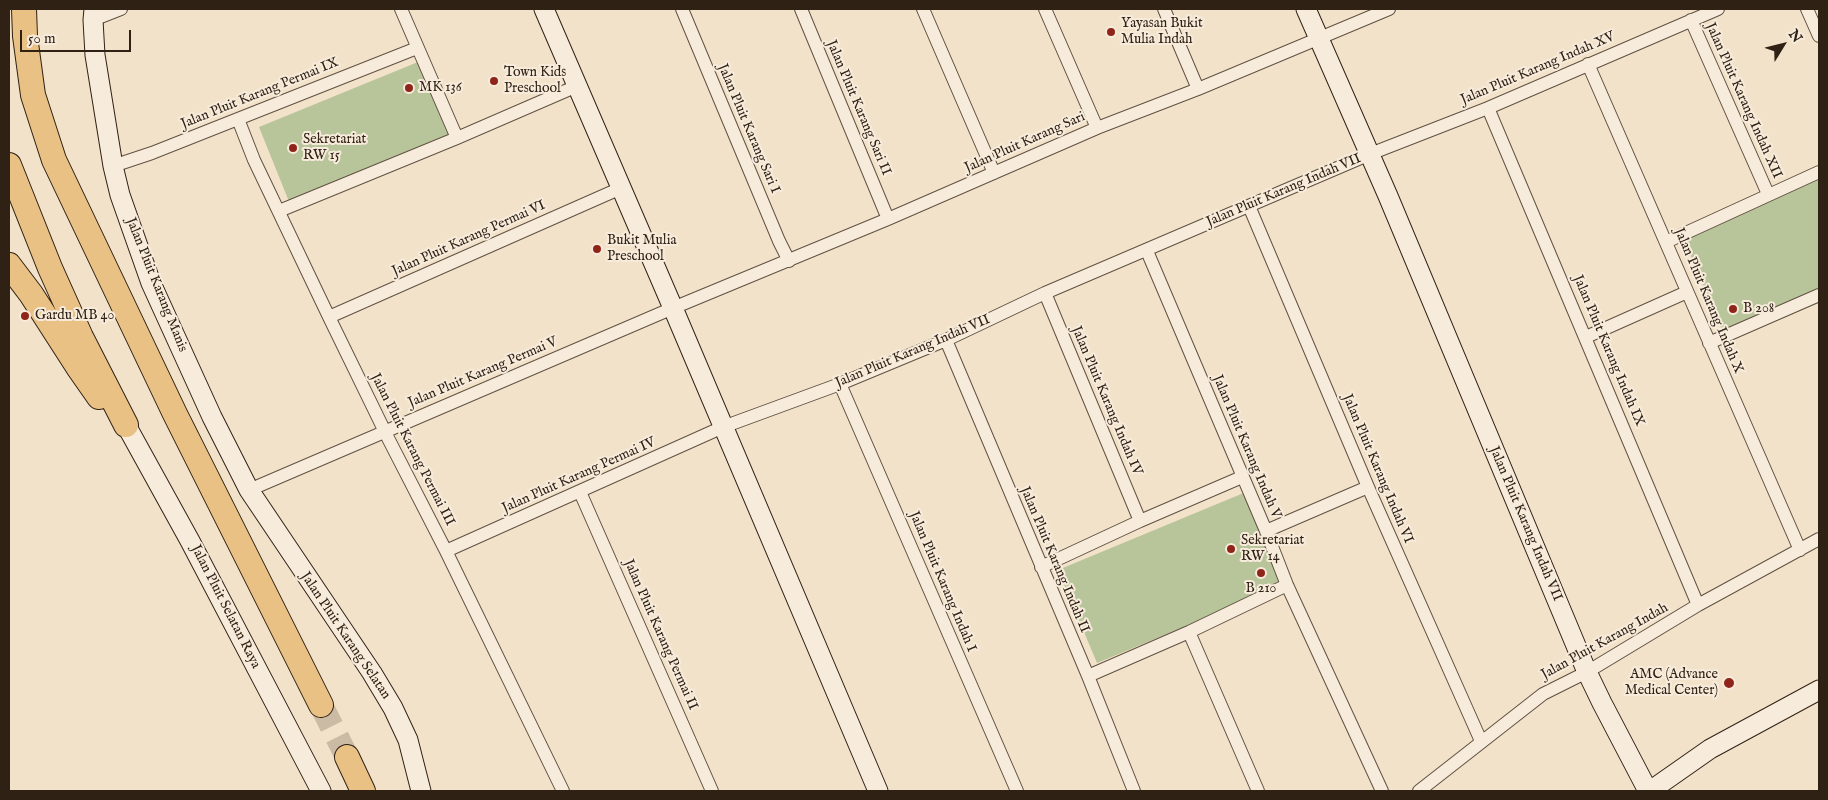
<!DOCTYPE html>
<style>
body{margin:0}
#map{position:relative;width:1828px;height:800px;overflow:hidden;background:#f2e2c9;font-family:"IM FELL English",serif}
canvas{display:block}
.frame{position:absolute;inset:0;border:10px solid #302115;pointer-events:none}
.north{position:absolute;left:1758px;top:20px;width:50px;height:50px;-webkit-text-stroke:4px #f7ecdc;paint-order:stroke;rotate:54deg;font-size:14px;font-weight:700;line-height:20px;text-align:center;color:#302115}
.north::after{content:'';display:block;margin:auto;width:18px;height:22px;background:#302115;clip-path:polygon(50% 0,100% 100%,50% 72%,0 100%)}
.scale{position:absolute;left:20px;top:30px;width:111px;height:22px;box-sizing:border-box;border:2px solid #302115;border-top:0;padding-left:6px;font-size:15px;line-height:18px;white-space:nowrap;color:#302115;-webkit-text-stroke:4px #f7ecdc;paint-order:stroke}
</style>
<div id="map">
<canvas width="1828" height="800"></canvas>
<div class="frame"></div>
<div class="north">N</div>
<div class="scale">50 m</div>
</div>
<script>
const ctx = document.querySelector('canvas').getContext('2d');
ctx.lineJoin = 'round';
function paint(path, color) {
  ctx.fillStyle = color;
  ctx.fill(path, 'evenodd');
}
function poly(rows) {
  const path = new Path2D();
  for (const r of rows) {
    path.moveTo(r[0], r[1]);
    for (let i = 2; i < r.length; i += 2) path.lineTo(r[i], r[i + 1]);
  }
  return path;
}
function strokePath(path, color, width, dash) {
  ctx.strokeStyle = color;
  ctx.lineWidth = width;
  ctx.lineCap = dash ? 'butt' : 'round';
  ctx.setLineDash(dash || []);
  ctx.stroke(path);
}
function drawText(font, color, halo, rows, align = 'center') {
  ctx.font = font + ' "IM FELL English",serif';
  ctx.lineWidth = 4;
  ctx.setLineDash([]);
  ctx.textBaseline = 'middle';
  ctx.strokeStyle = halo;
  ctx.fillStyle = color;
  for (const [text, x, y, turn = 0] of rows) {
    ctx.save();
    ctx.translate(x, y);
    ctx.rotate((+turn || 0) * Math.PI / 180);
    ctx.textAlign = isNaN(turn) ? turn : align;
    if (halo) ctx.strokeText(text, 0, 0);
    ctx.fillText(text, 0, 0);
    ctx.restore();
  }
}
const green = poly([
 [418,62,450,138,290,204,259,127],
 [1819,177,1819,303,1727,342,1682,235],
 [1246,492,1285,585,1097,663,1058,570]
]);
const highwayTunnel = poly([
 [321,705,347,757]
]);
const street = poly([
 [401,9,457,138],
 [682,9,779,241,789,261],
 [801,9,888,219],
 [923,9,994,173],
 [1045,9,1097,128],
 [1164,9,1198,89],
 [1807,9,1819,36],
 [93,20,121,9],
 [1691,20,1768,194],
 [1588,64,1800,550],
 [1488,108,1698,605],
 [238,119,254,160,329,317,389,440,446,551,563,791],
 [113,166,152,153,417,48],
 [1249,206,1368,487,1481,741],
 [279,211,457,138,577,86],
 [1666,242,1819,172],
 [1147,251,1266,531,1287,585,1382,791],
 [1045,293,1140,521],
 [329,317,621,188],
 [1586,337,1687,292],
 [946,340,1088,676,1134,791],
 [1709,343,1819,295],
 [840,384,1017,791],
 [249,490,673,308,888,219,1097,128,1198,89,1389,9],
 [580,492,712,791],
 [1266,531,1368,487],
 [446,551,723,427,840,384,946,340,1045,293,1370,154,1488,108,1718,9],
 [1041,567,1140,521,1242,477],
 [1189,632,1258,791],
 [1088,676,1189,632,1287,585],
 [1419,791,1543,694,1587,672,1698,605,1819,539]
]);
const secondary = poly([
 [94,9,93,20,95,55,113,166,120,195,151,283,212,417,249,490,372,673,393,708,408,740,421,791],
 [544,9,673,308,878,791],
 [1306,9,1388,196,1587,672,1602,703,1648,791],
 [126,425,190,541,321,791],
 [1650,791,1710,749,1819,690]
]);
const highway = poly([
 [24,9,25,36,33,95,54,160,175,414,321,705],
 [9,165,50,268,81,337,126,425],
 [9,265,31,294,78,367,99,397],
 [347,757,363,791]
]);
const markers = [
 [1111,32,5,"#8f2418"],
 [494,81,5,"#8f2418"],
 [409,88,5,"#8f2418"],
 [293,148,5,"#8f2418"],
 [597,249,5,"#8f2418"],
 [1733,309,5,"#8f2418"],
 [25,316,5,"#8f2418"],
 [1231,549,5,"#8f2418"],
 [1261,573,5,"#8f2418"],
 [1729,683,6,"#8f2418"]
];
const poiNames = [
 ["Yayasan Bukit",1121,24],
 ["Mulia Indah",1121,40],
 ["Town Kids",504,73],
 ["Preschool",504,89],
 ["MK 136",419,88],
 ["Sekretariat",303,140],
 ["RW 15",303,156],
 ["Bukit Mulia",607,241],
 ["Preschool",607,257],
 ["B 208",1743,309],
 ["Gardu MB 40",35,316],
 ["Sekretariat",1241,541],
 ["RW 14",1241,557],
 ["B 210",1261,589,"center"],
 ["AMC (Advance",1718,675,"right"],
 ["Medical Center)",1718,691,"right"]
];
const streetNames = [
 ["Jalan Pluit Karang Indah XV",1538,69,-23],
 ["Jalan Pluit Karang Permai IX",260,94,-22],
 ["Jalan Pluit Karang Indah XII",1743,101,66],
 ["Jalan Pluit Karang Sari II",858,108,67],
 ["Jalan Pluit Karang Sari I",748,129,67],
 ["Jalan Pluit Karang Sari",1025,143,-24],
 ["Jalan Pluit Karang Indah VII",1284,191,-23],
 ["Jalan Pluit Karang Permai VI",469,239,-24],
 ["Jalan Pluit Karang Manis",156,285,68],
 ["Jalan Pluit Karang Indah X",1708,301,67],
 ["Jalan Pluit Karang Indah IX",1608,351,67],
 ["Jalan Pluit Karang Indah VII",913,352,-23],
 ["Jalan Pluit Karang Permai V",483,373,-23],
 ["Jalan Pluit Karang Indah IV",1106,401,67],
 ["Jalan Pluit Karang Indah V",1246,447,67],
 ["Jalan Pluit Karang Permai III",412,450,63],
 ["Jalan Pluit Karang Indah VI",1377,469,67],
 ["Jalan Pluit Karang Permai IV",579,476,-24],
 ["Jalan Pluit Karang Indah VII",1525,524,67],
 ["Jalan Pluit Karang Indah II",1054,560,67],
 ["Jalan Pluit Karang Indah I",942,582,67],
 ["Jalan Pluit Selatan Raya",225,607,63],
 ["Jalan Pluit Karang Permai II",660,635,66],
 ["Jalan Pluit Karang Selatan",345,636,56],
 ["Jalan Pluit Karang Indah",1605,642,-29]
];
paint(green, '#b8c499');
strokePath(highwayTunnel, '#cbbba5', 24, [24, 12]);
strokePath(street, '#605142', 14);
strokePath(secondary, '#302115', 21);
strokePath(highway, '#302115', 26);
strokePath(street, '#f7ecdc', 12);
strokePath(secondary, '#f7ecdc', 19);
strokePath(highway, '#e9c184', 24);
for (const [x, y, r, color] of markers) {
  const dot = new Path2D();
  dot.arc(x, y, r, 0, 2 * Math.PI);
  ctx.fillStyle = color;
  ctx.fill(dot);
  strokePath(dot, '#f7ecdc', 2);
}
drawText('14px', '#302115', '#f7ecdc', poiNames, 'left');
drawText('14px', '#302115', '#f7ecdc', streetNames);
</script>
